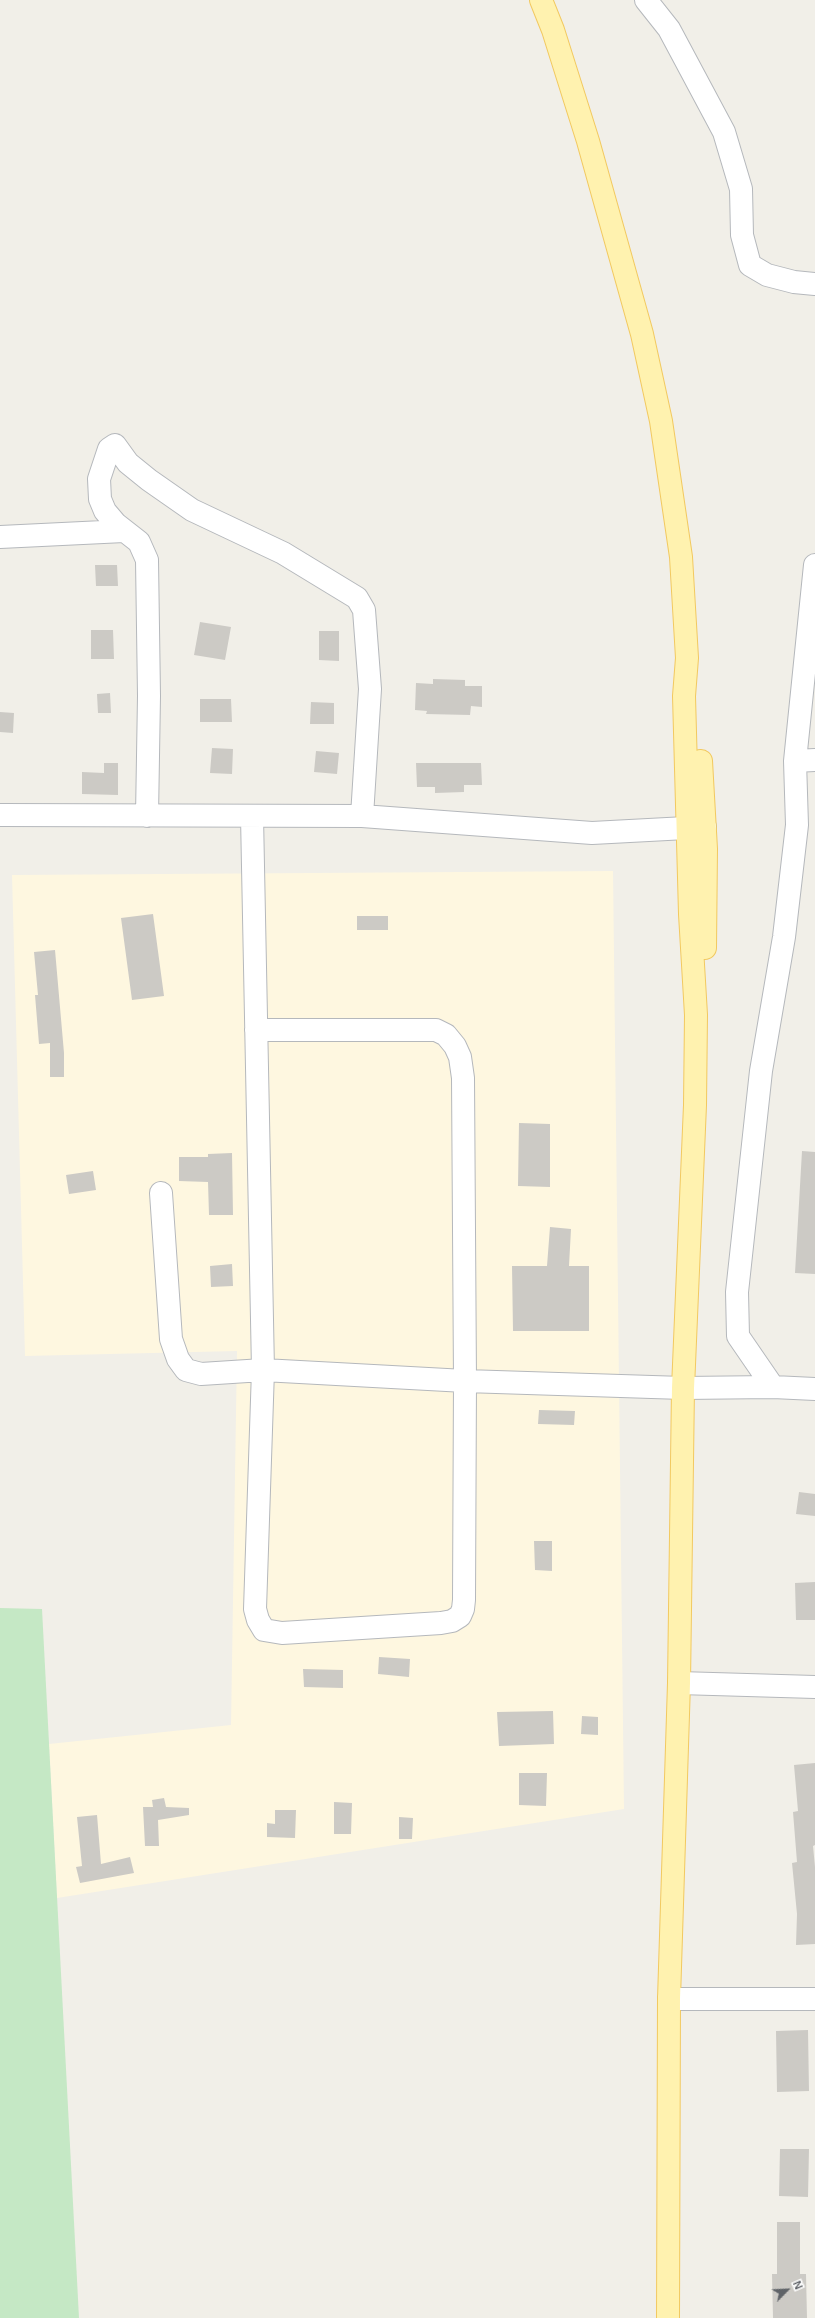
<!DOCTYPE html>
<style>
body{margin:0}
#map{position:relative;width:815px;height:2318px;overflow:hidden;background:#f1efe8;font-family:Arial,sans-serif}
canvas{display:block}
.north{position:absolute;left:767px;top:2270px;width:40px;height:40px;-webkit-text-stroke:3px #fff;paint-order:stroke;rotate:66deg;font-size:11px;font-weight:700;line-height:16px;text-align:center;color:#5f6368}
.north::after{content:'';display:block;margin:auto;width:14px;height:18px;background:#5f6368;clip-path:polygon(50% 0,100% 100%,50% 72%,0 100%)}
</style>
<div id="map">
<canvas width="815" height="2318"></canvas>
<div class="north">N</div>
</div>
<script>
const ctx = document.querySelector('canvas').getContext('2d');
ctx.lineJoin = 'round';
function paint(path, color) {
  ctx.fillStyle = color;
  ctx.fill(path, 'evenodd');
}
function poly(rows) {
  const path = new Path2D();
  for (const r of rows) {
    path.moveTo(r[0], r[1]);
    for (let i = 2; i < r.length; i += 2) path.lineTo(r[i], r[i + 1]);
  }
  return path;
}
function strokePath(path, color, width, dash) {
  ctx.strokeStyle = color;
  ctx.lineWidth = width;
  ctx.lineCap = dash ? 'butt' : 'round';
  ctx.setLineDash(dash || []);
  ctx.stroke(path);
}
const commercial = poly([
 [613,871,624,1809,57,1898,49,1744,231,1725,237,1351,25,1356,12,875]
]);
const green = poly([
 [0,1608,42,1609,79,2318,0,2318]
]);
const building = poly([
 [95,565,117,565,118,586,96,586],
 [200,622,231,627,225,660,194,655],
 [91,630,113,630,114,659,91,659],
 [319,631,339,631,339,661,319,660],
 [433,679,465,680,465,686,482,686,482,707,471,706,470,715,426,714,427,711,415,710,416,683,433,684],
 [110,693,111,713,98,713,97,694],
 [200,699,231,699,232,722,200,722],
 [311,702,334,703,334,724,310,724],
 [0,712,14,713,13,733,0,732],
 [212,748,233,749,232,774,210,773],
 [316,751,339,753,337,774,314,772],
 [104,763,118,763,118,795,82,794,82,772,104,773],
 [416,763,481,763,482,785,464,785,464,792,435,793,435,787,417,787],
 [153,914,164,996,132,1000,121,918],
 [357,916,388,916,388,930,357,930],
 [55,950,64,1053,64,1077,50,1077,50,1043,39,1044,35,995,38,995,34,952],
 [519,1123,550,1124,550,1187,518,1186],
 [802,1151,815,1152,815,1274,795,1273],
 [232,1153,233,1215,209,1215,208,1182,179,1181,179,1157,208,1157,208,1154],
 [93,1171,96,1190,69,1194,66,1175],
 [550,1227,571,1229,569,1266,589,1266,589,1331,513,1331,512,1266,547,1266],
 [232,1264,233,1286,211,1287,210,1266],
 [539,1410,575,1411,574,1425,538,1424],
 [799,1492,815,1494,815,1516,796,1514],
 [534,1541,552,1541,552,1571,535,1570],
 [815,1582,815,1620,796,1620,795,1583],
 [379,1657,410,1659,409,1677,378,1674],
 [303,1669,343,1670,343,1688,304,1687],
 [553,1711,554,1744,499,1746,497,1712],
 [582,1716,598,1717,598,1735,581,1734],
 [815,1763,815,1845,813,1846,815,1867,815,1944,796,1945,797,1914,792,1863,797,1862,793,1812,798,1811,794,1765],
 [519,1773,547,1773,546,1806,519,1805],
 [164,1798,166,1807,189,1808,189,1815,158,1820,159,1846,145,1846,143,1807,153,1807,152,1800],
 [334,1802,352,1803,351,1834,334,1834],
 [275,1810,296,1810,295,1838,267,1837,267,1823,275,1824],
 [97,1815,101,1864,130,1857,134,1873,80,1883,76,1867,82,1866,77,1817],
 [399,1817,413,1818,412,1839,399,1839],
 [808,2030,809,2091,777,2092,776,2031],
 [780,2149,809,2149,808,2197,779,2196],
 [777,2222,800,2222,800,2274,806,2274,807,2318,773,2318,772,2274,777,2274]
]);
const minor = poly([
 [646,0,669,29,724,132,741,189,742,235,750,265,767,275,794,282,815,284],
 [0,537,124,531],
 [795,761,815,760],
 [0,815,362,816,592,833,705,827],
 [147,816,149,696,147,560,139,542,116,524,105,511,100,499,99,479,109,449,115,445,128,463,149,480,192,510,283,553,357,598,364,610,370,689,362,816],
 [256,1030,436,1030,446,1035,455,1046,460,1057,463,1078,465,1381,464,1600,463,1609,460,1616,452,1621,441,1623,282,1633,264,1630,258,1620,255,1609,263,1370,465,1381,683,1388,773,1387,815,1389],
 [161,1193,171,1339,178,1359,186,1370,201,1374,263,1370,252,816],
 [773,1387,738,1336,737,1292,761,1071,784,937,797,825,795,761,815,565],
 [679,1683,815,1687],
 [669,1999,815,1999]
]);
const major = poly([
 [541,0,553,30,588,141,642,334,661,421,681,557,687,658,684,696,690,914,696,1015,695,1105,683,1388,679,1683,669,1999,668,2318],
 [701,761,706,849,705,948]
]);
paint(commercial, '#fef7e0');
paint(green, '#c5e8c5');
paint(building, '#cccac5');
strokePath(minor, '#b5b8bc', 24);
strokePath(major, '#f2c960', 24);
strokePath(minor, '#fff', 22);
strokePath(major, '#fff2af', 22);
</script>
